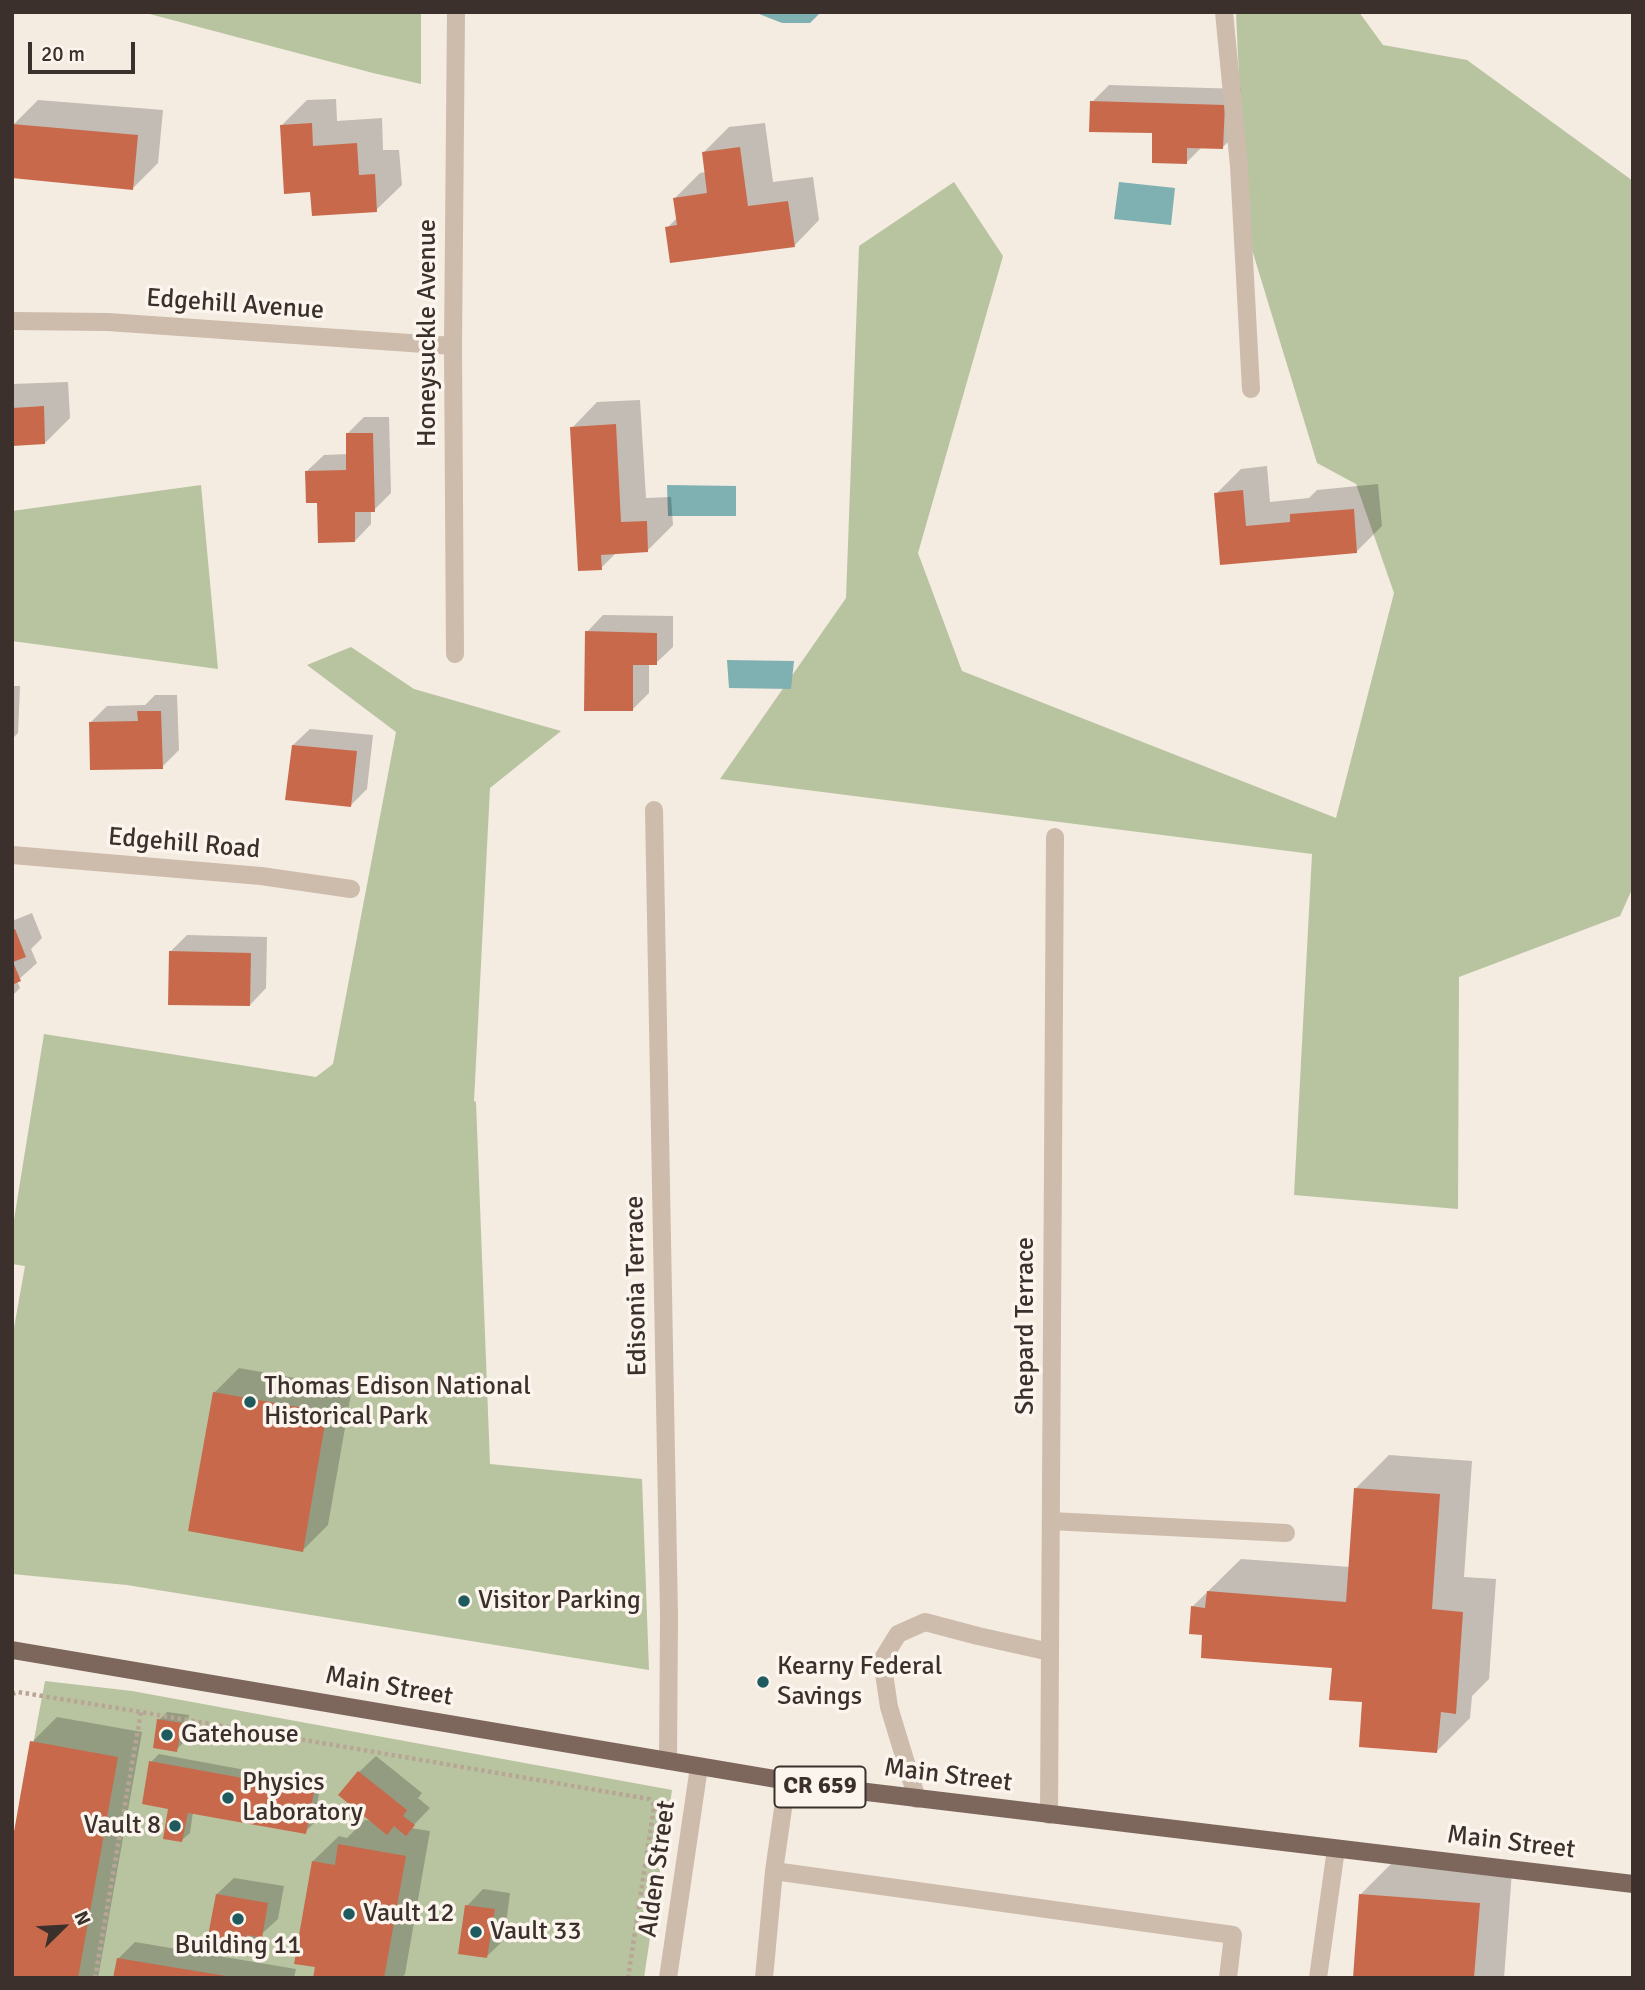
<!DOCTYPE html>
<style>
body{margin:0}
#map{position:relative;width:1645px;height:1990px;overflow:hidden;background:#f4ebe1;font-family:Signika,sans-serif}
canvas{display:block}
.frame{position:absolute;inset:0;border:14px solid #3b302b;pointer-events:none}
.north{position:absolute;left:28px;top:1892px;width:70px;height:70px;-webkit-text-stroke:5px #fbf5ee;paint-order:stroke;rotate:66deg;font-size:19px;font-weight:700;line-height:28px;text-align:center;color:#3b302b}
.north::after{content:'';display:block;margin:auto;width:24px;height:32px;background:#3b302b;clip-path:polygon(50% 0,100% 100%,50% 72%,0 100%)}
.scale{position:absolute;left:28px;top:42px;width:107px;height:32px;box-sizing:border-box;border:4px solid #3b302b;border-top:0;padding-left:9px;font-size:21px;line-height:24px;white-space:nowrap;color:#3b302b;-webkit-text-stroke:5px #fbf5ee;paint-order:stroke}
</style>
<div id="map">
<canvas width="1645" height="1990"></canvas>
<div class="frame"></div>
<div class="north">N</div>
<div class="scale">20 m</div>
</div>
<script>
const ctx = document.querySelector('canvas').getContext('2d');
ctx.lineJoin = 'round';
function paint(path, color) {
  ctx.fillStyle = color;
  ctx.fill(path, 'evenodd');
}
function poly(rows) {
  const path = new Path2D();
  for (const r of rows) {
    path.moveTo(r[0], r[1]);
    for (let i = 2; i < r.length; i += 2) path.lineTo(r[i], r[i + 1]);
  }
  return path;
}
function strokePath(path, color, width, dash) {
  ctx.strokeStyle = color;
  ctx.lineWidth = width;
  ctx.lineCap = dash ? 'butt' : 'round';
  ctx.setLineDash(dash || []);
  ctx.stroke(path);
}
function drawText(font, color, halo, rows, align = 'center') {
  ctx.font = font + ' Signika,sans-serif';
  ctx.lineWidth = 7;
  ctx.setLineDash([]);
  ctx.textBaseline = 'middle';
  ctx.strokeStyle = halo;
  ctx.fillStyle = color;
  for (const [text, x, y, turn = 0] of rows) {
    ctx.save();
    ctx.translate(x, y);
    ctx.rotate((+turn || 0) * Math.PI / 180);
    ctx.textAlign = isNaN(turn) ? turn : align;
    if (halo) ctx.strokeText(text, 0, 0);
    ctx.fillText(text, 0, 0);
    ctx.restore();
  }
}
const green = poly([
 [142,12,421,12,421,84,373,73],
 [1236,12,1359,12,1383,45,1467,60,1633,181,1633,887,1620,916,1459,977,1458,1209,1294,1195,1312,854,720,779,846,598,859,246,954,182,1003,256,918,553,962,671,1336,818,1394,593,1356,484,1317,463,1246,230],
 [201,485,218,669,12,641,12,511],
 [351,647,414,689,561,731,490,788,474,1101,476,1102,490,1464,642,1479,649,1670,127,1585,12,1574,12,1339,25,1266,12,1264,12,1232,44,1034,316,1077,333,1064,396,732,307,665],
 [45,1681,132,1691,672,1790,644,1978,12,1978,12,1857]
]);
const water = poly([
 [754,12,821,12,810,23,782,23],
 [1119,182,1175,188,1171,225,1114,219],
 [667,485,736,486,736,516,668,516],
 [727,660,794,661,791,689,729,688]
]);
const shadow = poly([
 [1109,85,1241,89,1240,130,1223,147,1202,147,1186,163,1154,132,1092,102],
 [336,99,337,121,382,118,383,150,399,150,402,185,376,210,312,190,282,125,307,100],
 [38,100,163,110,158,163,133,188,13,125],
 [765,123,773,182,813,177,819,220,794,246,667,228,678,217,675,198,700,173,706,172,704,152,729,127],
 [68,382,70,418,45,443,12,444,12,384],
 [640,400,646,498,671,497,673,525,647,551,617,552,601,568,572,428,597,402],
 [364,417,389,417,391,493,374,510,371,510,371,524,355,541,319,501,307,471,324,455,348,454,347,434],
 [1267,466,1270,502,1309,498,1317,490,1378,484,1382,526,1357,551,1222,563,1216,494,1241,469],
 [603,615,673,616,673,647,656,663,649,663,649,693,632,710,587,632],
 [12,686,20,686,18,733,12,739],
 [155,695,177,695,179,750,162,767,90,723,107,706,145,705],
 [310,729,373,735,367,789,350,806,293,745],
 [32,913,42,938,31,949,37,963,17,981,20,988,12,996,12,921],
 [187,935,267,937,266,988,250,1005,170,952],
 [239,1368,352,1388,328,1525,303,1550,214,1393],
 [1389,1455,1472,1461,1464,1577,1496,1579,1489,1679,1472,1696,1470,1718,1437,1751,1364,1701,1333,1667,1204,1634,1192,1607,1241,1559,1350,1567,1356,1488],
 [167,1712,189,1715,184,1742,176,1750,159,1720],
 [57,1717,142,1732,98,1978,12,1978,32,1742],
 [159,1754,321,1784,313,1824,305,1832,193,1812,190,1833,182,1840,151,1762],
 [376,1756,422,1793,418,1798,430,1808,411,1828,430,1831,405,1974,402,1978,315,1978,313,1861,339,1836,347,1838,365,1820,373,1821,359,1772],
 [1394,1861,1512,1871,1504,1978,1355,1978,1361,1894],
 [234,1878,284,1886,278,1919,243,1951,217,1894],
 [483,1889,510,1893,504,1940,487,1956,467,1906],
 [135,1942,296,1969,294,1978,115,1978,118,1959]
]);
const building = poly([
 [1090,101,1225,105,1223,149,1187,148,1187,164,1152,163,1152,133,1089,132],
 [312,123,313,146,357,143,359,175,375,174,377,212,312,216,310,192,284,194,280,125],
 [12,124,138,135,133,190,12,178],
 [740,147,748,206,788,201,795,247,670,263,665,227,677,225,673,198,707,193,702,152],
 [44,406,45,444,12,446,12,408],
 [616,424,621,522,647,521,648,552,601,555,602,570,578,571,570,427],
 [346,433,373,433,375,512,355,512,355,542,318,543,317,503,306,503,305,471,346,470],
 [1243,490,1246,526,1290,522,1290,514,1354,509,1357,553,1220,565,1214,493],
 [585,631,657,633,657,665,633,665,633,711,584,711],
 [137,711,161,711,163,769,90,770,89,722,138,721],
 [292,745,357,751,351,807,285,800],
 [15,929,26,957,13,962,21,981,12,985,12,930],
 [169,951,251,953,250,1006,168,1005],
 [213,1392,327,1412,303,1552,188,1531],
 [1354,1488,1440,1494,1432,1609,1463,1612,1456,1714,1441,1712,1437,1753,1359,1747,1362,1702,1329,1700,1332,1668,1201,1658,1202,1635,1189,1634,1191,1606,1205,1608,1207,1591,1346,1602],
 [157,1719,182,1723,177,1752,153,1748],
 [30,1741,118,1757,78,1978,12,1978,12,1843],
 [149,1761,314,1791,306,1834,188,1813,182,1842,163,1839,168,1809,142,1804],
 [358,1771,407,1810,403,1816,415,1825,406,1836,394,1826,387,1835,338,1795],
 [338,1844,406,1856,384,1978,313,1978,315,1967,294,1964,312,1861,335,1865],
 [216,1894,268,1903,262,1938,247,1935,244,1953,206,1946],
 [1359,1894,1480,1903,1474,1978,1353,1978],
 [465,1905,495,1909,487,1958,458,1954],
 [117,1958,226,1976,226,1978,113,1978]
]);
const path = poly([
 [12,1694,18,1692,141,1712,649,1799,654,1805,653,1813,628,1978],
 [95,1978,141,1712]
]);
const minor = poly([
 [1224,12,1239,166,1251,389],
 [12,321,108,322,453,346],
 [455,654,453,346,456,12],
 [654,810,669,1616,668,1761],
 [12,855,261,876,351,889],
 [1051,1521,1286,1533],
 [917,1799,889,1707,882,1660,898,1634,925,1622,978,1636,1050,1652],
 [1049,1815,1055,837],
 [774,1871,787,1781],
 [668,1978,699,1767],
 [764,1978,774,1871,1233,1935,1228,1978],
 [1318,1978,1336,1849]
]);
const major = poly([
 [12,1650,817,1786,1633,1884]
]);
const markers = [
 [250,1402,7,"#1f5a5e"],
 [464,1601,7,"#1f5a5e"],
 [763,1682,7,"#1f5a5e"],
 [167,1735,7,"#1f5a5e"],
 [228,1798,7,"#1f5a5e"],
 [175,1826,7,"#1f5a5e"],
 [349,1914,7,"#1f5a5e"],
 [238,1919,7,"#1f5a5e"],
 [476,1932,7,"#1f5a5e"]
];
const shields = [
 [820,1787,91]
];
const shieldNames = [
 ["CR 659",820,1787]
];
const streetNames = [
 ["Edgehill Avenue",235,305,4],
 ["Honeysuckle Avenue",428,333,-90],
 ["Edgehill Road",184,844,5],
 ["Edisonia Terrace",637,1286,-91],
 ["Shepard Terrace",1026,1326,-90],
 ["Main Street",389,1687,10],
 ["Main Street",948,1776,7],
 ["Main Street",1511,1843,7],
 ["Alden Street",658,1869,-82]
];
const poiNames = [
 ["Thomas Edison National",264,1387],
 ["Historical Park",264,1417],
 ["Visitor Parking",478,1601],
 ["Kearny Federal",777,1667],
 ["Savings",777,1697],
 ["Gatehouse",181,1735],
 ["Physics",242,1783],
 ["Laboratory",242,1813],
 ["Vault 8",161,1826,"right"],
 ["Vault 12",363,1914],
 ["Vault 33",490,1932],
 ["Building 11",238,1946,"center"]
];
paint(green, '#b8c4a0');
paint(water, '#7fb0b2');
paint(shadow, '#0003');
paint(building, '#c8694b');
strokePath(path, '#b9a596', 4.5, [3.5, 3.5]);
strokePath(minor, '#cdbbac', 18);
strokePath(major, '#7d675c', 18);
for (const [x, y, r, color] of markers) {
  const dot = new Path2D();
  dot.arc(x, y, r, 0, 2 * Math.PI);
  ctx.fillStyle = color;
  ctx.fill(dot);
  strokePath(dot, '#fbf5ee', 2.5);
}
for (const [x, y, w] of shields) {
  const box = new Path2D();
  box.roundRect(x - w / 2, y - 20.5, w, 41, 5);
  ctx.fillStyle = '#fbf5ee';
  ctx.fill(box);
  strokePath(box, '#3b302b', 2);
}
drawText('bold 24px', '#3b302b', null, shieldNames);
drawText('26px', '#3b302b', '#fbf5ee', streetNames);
drawText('26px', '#3b302b', '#fbf5ee', poiNames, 'left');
</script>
